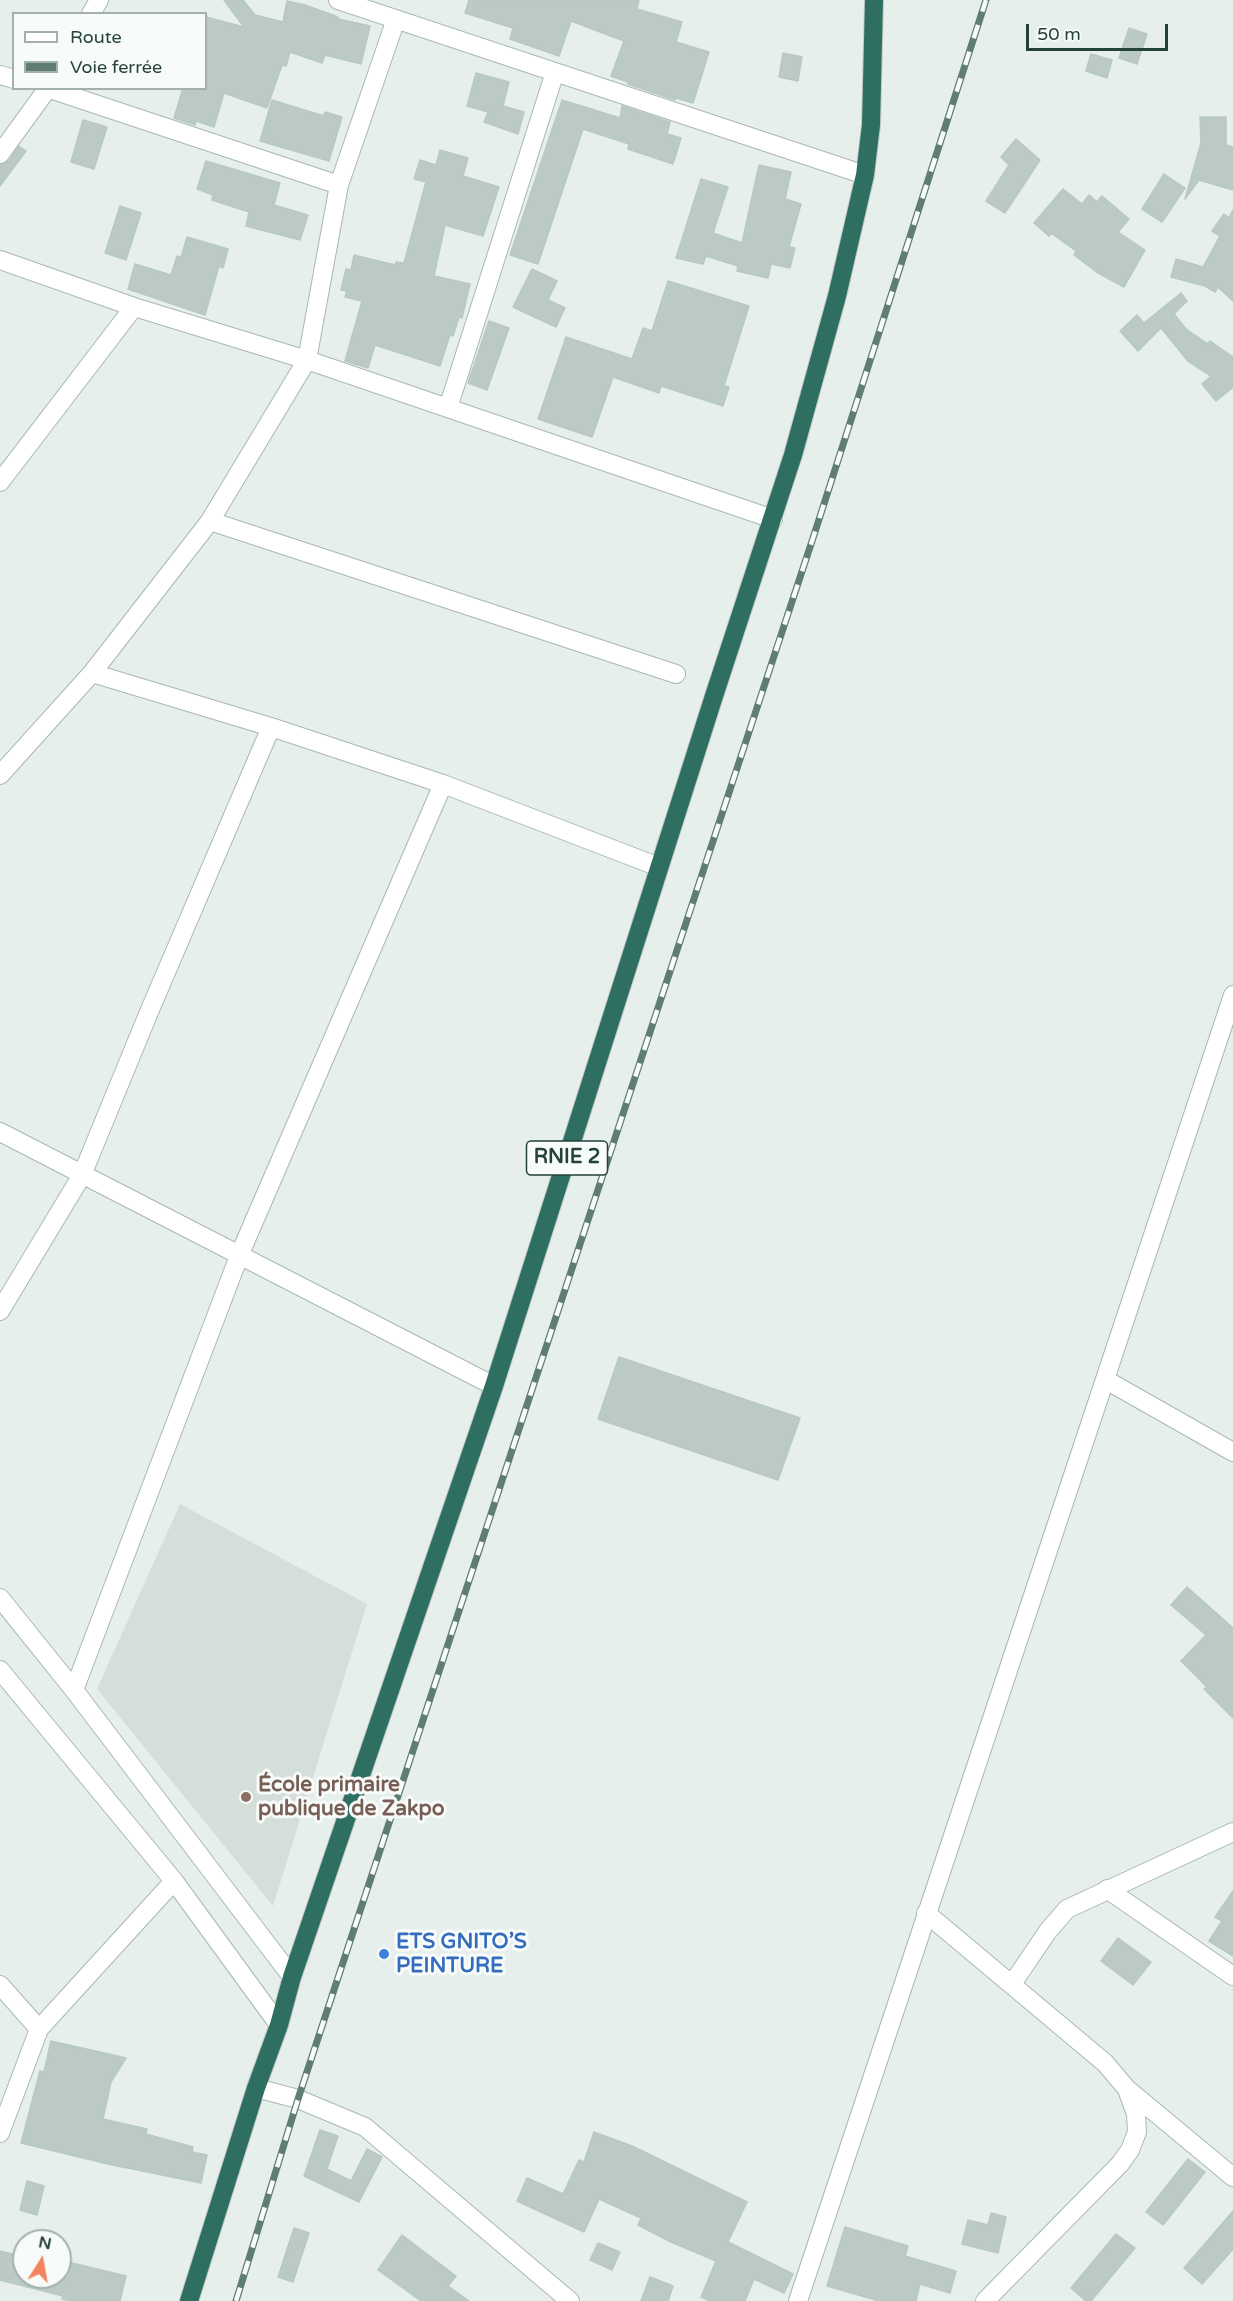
<!DOCTYPE html>
<meta charset="utf-8">
<style>
body{margin:0}
#map{position:relative;width:1233px;height:2301px;overflow:hidden;background:#e6efeb;font-family:"Varela Round",sans-serif}
canvas{display:block}
.legend{position:absolute;left:12px;top:12px;width:195px;height:78px;box-sizing:border-box;background:#f7fbf9;border:2px solid #a3b1ad;margin:0;padding:8px 10px;list-style:none;font-size:18px;color:#24423a}
.legend li{display:flex;align-items:center;gap:12px;height:30px}
.legend b{width:30px;border:2px solid #a3b1ad}
.north{position:absolute;left:12px;top:2229px;width:60px;height:60px;box-sizing:border-box;background:#f7fbf9;border:2px solid #a3b1ad;border-radius:50%;rotate:11deg;font-size:16px;font-weight:700;line-height:24px;text-align:center;color:#24423a}
.north::after{content:'';display:block;margin:auto;width:21px;height:27px;background:#f4845f;clip-path:polygon(50% 0,100% 100%,50% 72%,0 100%)}
.scale{position:absolute;left:1026px;top:24px;width:142px;height:27px;box-sizing:border-box;border:3px solid #24423a;border-top:0;padding-left:8px;font-size:18px;line-height:21px;white-space:nowrap;color:#24423a;-webkit-text-stroke:4px #f7fbf9;paint-order:stroke}
</style>
<div id="map">
<canvas width="1233" height="2301"></canvas>
<ul class="legend">
<li><b style="height:8px;background:#fff"></b>Route</li>
<li><b style="height:8px;background:#5f7d75"></b>Voie ferrée</li>
</ul>
<div class="north">N</div>
<div class="scale">50 m</div>
</div>
<script>
const ctx = document.querySelector('canvas').getContext('2d');
ctx.lineJoin = 'round';
function paint(path, color) {
  ctx.fillStyle = color;
  ctx.fill(path, 'evenodd');
}
function poly(rows) {
  const path = new Path2D();
  for (const r of rows) {
    path.moveTo(r[0], r[1]);
    for (let i = 2; i < r.length; i += 2) path.lineTo(r[i], r[i + 1]);
  }
  return path;
}
function strokePath(path, color, width, dash) {
  ctx.strokeStyle = color;
  ctx.lineWidth = width;
  ctx.lineCap = dash ? 'butt' : 'round';
  ctx.setLineDash(dash || []);
  ctx.stroke(path);
}
function drawText(font, color, halo, rows, align = 'center') {
  ctx.font = font + ' "Varela Round",sans-serif';
  ctx.lineWidth = 6;
  ctx.setLineDash([]);
  ctx.textBaseline = 'middle';
  ctx.strokeStyle = halo;
  ctx.fillStyle = color;
  for (const [text, x, y, turn = 0] of rows) {
    ctx.save();
    ctx.translate(x, y);
    ctx.rotate((+turn || 0) * Math.PI / 180);
    ctx.textAlign = isNaN(turn) ? turn : align;
    if (halo) ctx.strokeText(text, 0, 0);
    ctx.fillText(text, 0, 0);
    ctx.restore();
  }
}
const built = poly([
 [180,1504,367,1604,273,1906,97,1689]
]);
const building = poly([
 [224,0,243,0,255,15,283,22,287,1,305,5,338,17,338,19,370,26,361,64,325,55,322,63,290,52,286,66,282,65,267,108,224,93,214,127,196,121,195,125,174,118,183,88,206,88,206,17,244,27,224,0],
 [469,0,639,0,637,9,682,22,676,42,709,52,693,103,676,98,675,100,628,84,628,82,611,76,624,41,571,21,559,56,510,39,513,28,465,13,469,0],
 [1129,28,1147,34,1137,64,1119,58,1129,28],
 [783,53,802,57,798,81,779,77,783,53],
 [1091,54,1112,60,1107,78,1086,71,1091,54],
 [476,73,509,82,503,106,524,112,518,134,484,122,488,112,467,106,476,73],
 [272,100,324,116,325,112,342,117,329,161,260,141,272,100],
 [562,100,620,118,622,106,670,122,667,134,681,138,673,164,628,149,629,144,583,129,538,264,510,255,562,100],
 [1200,117,1226,117,1226,145,1233,147,1233,190,1199,180,1185,199,1201,143,1200,117],
 [83,120,107,127,94,169,71,162,83,120],
 [1016,139,1040,160,1005,213,986,201,1009,165,1001,157,1016,139],
 [19,146,26,151,0,186,0,165,9,161,19,146],
 [440,150,468,158,463,176,499,187,483,236,445,225,434,276,470,284,462,318,459,317,453,336,450,335,440,366,375,345,368,368,345,361,362,301,345,297,347,291,341,290,346,269,351,270,354,255,395,265,396,262,404,263,426,182,414,179,420,160,436,165,440,150],
 [206,161,280,183,274,205,308,215,300,240,246,226,249,212,212,200,213,195,197,189,206,161],
 [759,165,791,172,785,199,801,204,789,247,795,248,790,268,771,264,768,278,737,271,738,266,706,256,703,264,676,258,701,179,728,187,713,233,742,243,759,165],
 [1164,174,1185,188,1162,222,1142,209,1164,174],
 [1063,189,1082,204,1089,195,1097,202,1102,196,1129,219,1118,232,1145,250,1124,287,1098,273,1074,255,1076,251,1051,233,1049,236,1034,223,1063,189],
 [120,206,141,213,126,260,105,253,120,206],
 [1233,210,1233,301,1218,287,1215,292,1205,286,1171,277,1176,259,1203,267,1220,236,1212,231,1224,214,1229,218,1233,210],
 [187,237,228,249,223,268,219,266,205,315,128,289,135,264,171,275,177,256,181,257,187,237],
 [532,269,557,281,548,300,565,308,556,327,513,307,532,269],
 [668,281,749,306,724,386,729,387,723,406,661,386,659,393,613,377,592,437,538,419,566,337,632,359,643,328,652,331,668,281],
 [1181,293,1187,301,1174,314,1186,329,1208,344,1210,341,1233,357,1233,387,1216,401,1202,384,1211,376,1188,361,1161,328,1138,351,1120,331,1137,315,1144,323,1181,293],
 [489,321,509,328,487,390,468,383,489,321],
 [619,1357,800,1418,778,1480,598,1419,619,1357],
 [1187,1587,1233,1628,1233,1718,1204,1689,1207,1687,1181,1661,1206,1635,1171,1605,1187,1587],
 [1233,1891,1233,1956,1209,1941,1222,1921,1215,1917,1233,1891],
 [1118,1938,1151,1962,1133,1985,1101,1961,1118,1938],
 [51,2041,126,2058,111,2082,103,2119,147,2129,146,2134,193,2147,192,2152,207,2155,201,2183,108,2164,21,2143,40,2071,44,2072,51,2041],
 [320,2130,338,2136,327,2169,351,2181,367,2149,382,2157,359,2202,304,2176,320,2130],
 [594,2132,632,2146,747,2202,728,2242,793,2274,784,2293,754,2279,745,2301,710,2301,701,2297,716,2261,671,2242,638,2225,641,2218,599,2199,584,2232,517,2201,527,2178,563,2194,579,2160,584,2162,594,2132],
 [1188,2159,1205,2172,1163,2225,1146,2212,1188,2159],
 [27,2181,44,2186,37,2215,20,2210,27,2181],
 [1233,2211,1233,2249,1202,2284,1184,2268,1233,2211],
 [991,2213,1006,2217,998,2253,962,2244,968,2220,988,2225,991,2213],
 [845,2227,908,2246,905,2256,956,2271,950,2293,920,2284,916,2301,879,2301,827,2286,845,2227],
 [294,2228,309,2233,293,2282,278,2277,294,2228],
 [1116,2234,1135,2248,1091,2301,1086,2301,1071,2288,1116,2234],
 [402,2235,456,2276,448,2286,469,2301,421,2301,378,2270,402,2235],
 [598,2243,620,2252,612,2270,590,2260,598,2243],
 [0,2251,24,2257,24,2277,68,2277,72,2263,126,2276,120,2301,72,2301,62,2299,63,2296,0,2280,0,2251],
 [650,2277,673,2286,668,2301,641,2301,650,2277]
]);
const street = poly([
 [338,0,865,175],
 [91,14,99,0],
 [0,75,14,79],
 [47,88,339,185],
 [0,154,48,88],
 [0,260,134,307,307,360,773,519],
 [448,408,555,72],
 [0,482,134,307],
 [210,521,676,674],
 [92,673,271,727,443,784,659,867],
 [0,775,92,673,210,521,307,360,339,185,396,19],
 [0,1132,494,1386],
 [0,1311,82,1175,149,1012,271,727],
 [1106,1380,1233,1452],
 [0,1598,74,1690,292,1977],
 [0,1670,174,1881,279,2025],
 [74,1690,239,1256,443,784],
 [1107,1889,1233,1976],
 [926,1913,1105,2063,1127,2089,1233,2177],
 [1012,1984,1048,1931,1067,1909,1233,1832],
 [0,1985,39,2029],
 [256,2088,298,2099,365,2127,570,2301],
 [0,2133,39,2029,174,1881],
 [798,2301,1233,995],
 [985,2301,1120,2164,1130,2150,1137,2132,1136,2114,1128,2092]
]);
const highway = poly([
 [189,2301,256,2088,279,2025,292,1977,494,1386,714,696,793,455,837,296,865,175,871,125,874,0]
]);
const rail = poly([
 [236,2301,298,2099,814,535,986,0]
]);
const markers = [
 [246,1797,6,"#8d6e63"],
 [384,1954,6,"#3f7fe0"]
];
const shields = [
 [567,1158,81]
];
const shieldNames = [
 ["RNIE 2",567,1158]
];
const educationNames = [
 ["École primaire",258,1785],
 ["publique de Zakpo",258,1809]
];
const shopNames = [
 ["ETS GNITO’S",396,1942],
 ["PEINTURE",396,1966]
];
paint(built, '#d4dfda');
paint(building, '#bbcac4');
strokePath(building, '#b8c9c2', 1.5);
strokePath(street, '#a8b8b2', 20);
strokePath(highway, '#c2cac8', 20);
strokePath(street, '#fff', 18);
strokePath(highway, '#2f6f62', 18);
strokePath(rail, '#5f7d75', 7);
strokePath(rail, '#f7fbf9', 4.5, [14]);
for (const [x, y, r, color] of markers) {
  const dot = new Path2D();
  dot.arc(x, y, r, 0, 2 * Math.PI);
  ctx.fillStyle = color;
  ctx.fill(dot);
  strokePath(dot, '#f7fbf9', 2);
}
for (const [x, y, w] of shields) {
  const box = new Path2D();
  box.roundRect(x - w / 2, y - 17, w, 34, 4.5);
  ctx.fillStyle = '#f7fbf9';
  ctx.fill(box);
  strokePath(box, '#24423a', 1.5);
}
drawText('bold 20px', '#24423a', null, shieldNames);
drawText('bold 21px', '#785e54', '#f7fbf9', educationNames, 'left');
drawText('bold 21px', '#366cbe', '#f7fbf9', shopNames, 'left');
</script>
